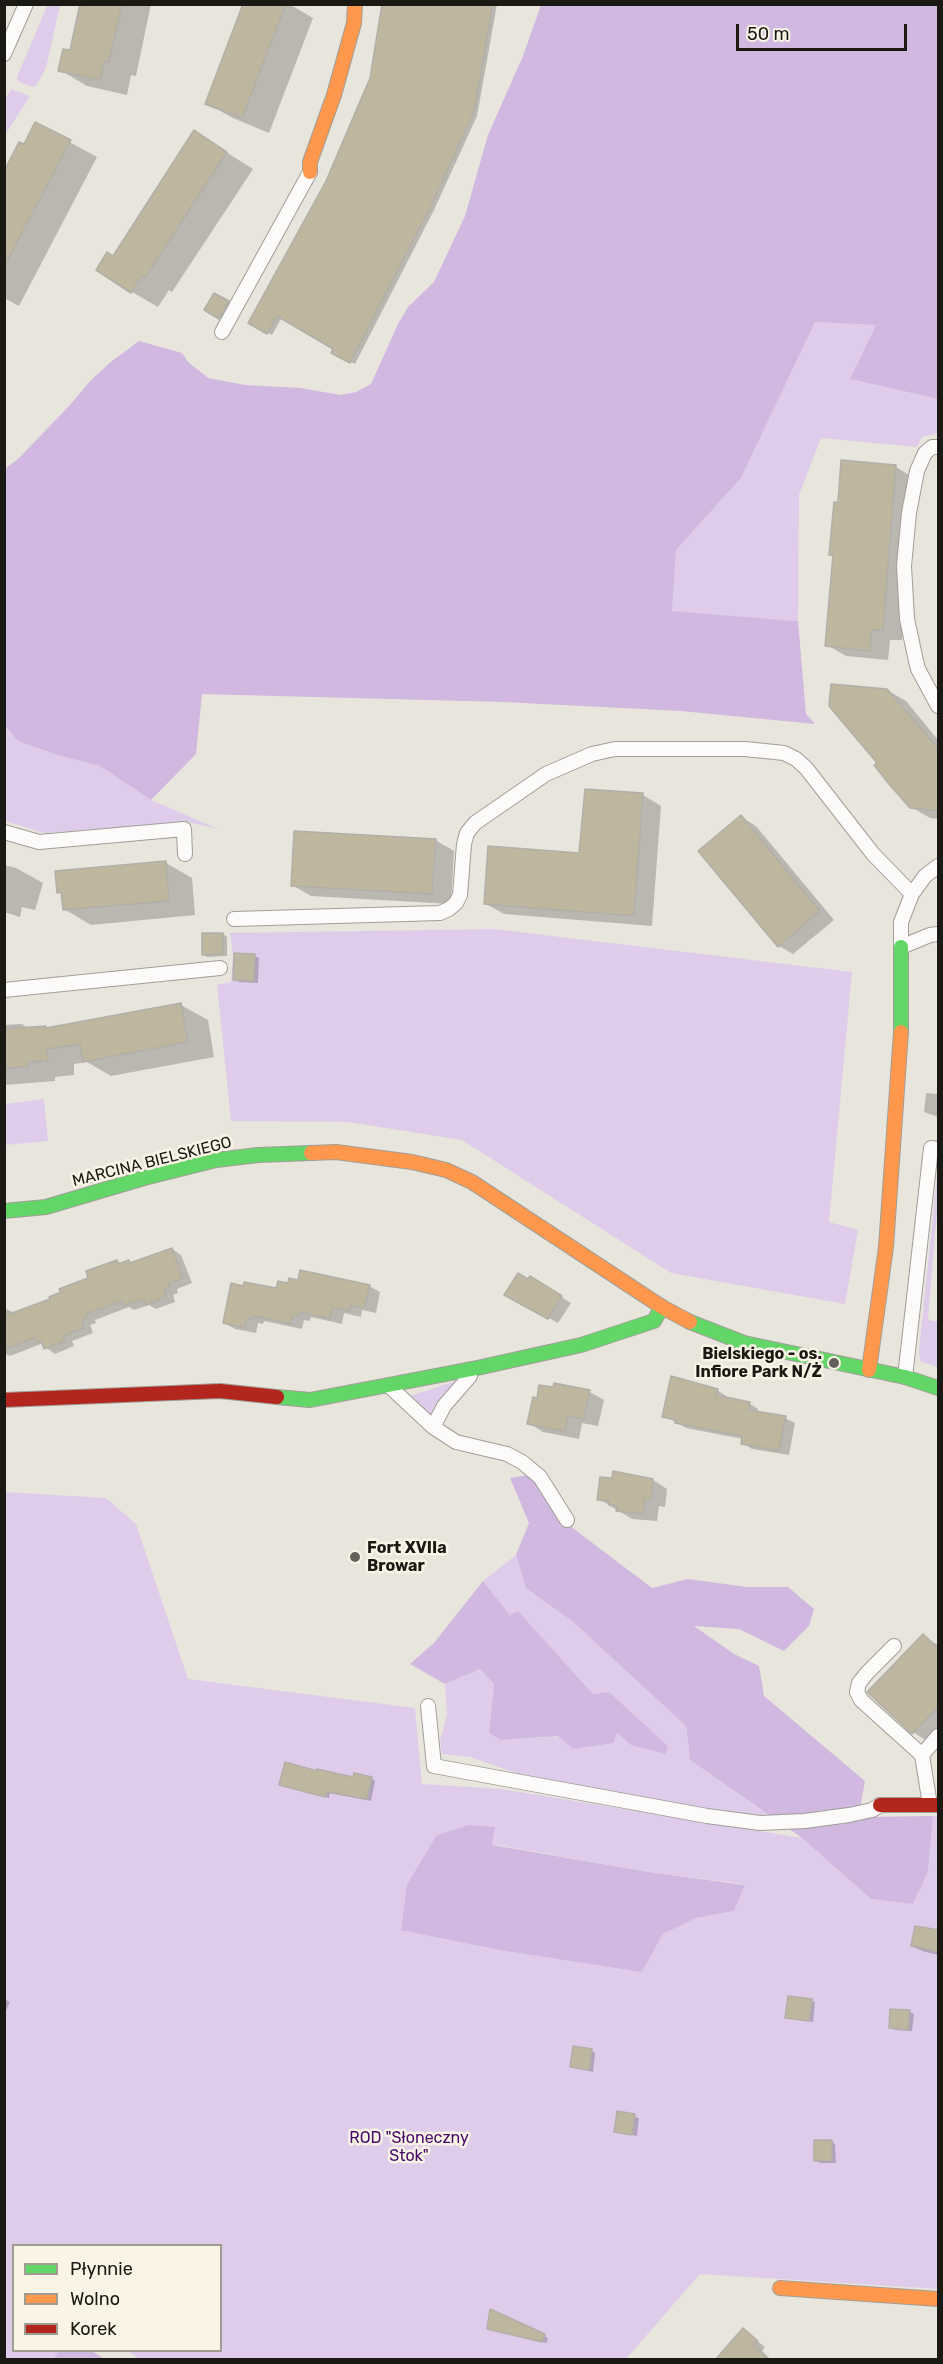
<!DOCTYPE html>
<meta charset="utf-8">
<style>
body{margin:0}
#map{position:relative;width:943px;height:2364px;overflow:hidden;background:#e8e5dc;font-family:Rubik,sans-serif}
canvas{display:block}
.frame{position:absolute;inset:0;border:6px solid #1a1914;pointer-events:none}
.legend{position:absolute;left:12px;top:2244px;width:210px;height:108px;box-sizing:border-box;background:#f9f4e5;border:2px solid #a09c91;margin:0;padding:8px 10px;list-style:none;font-size:18px;color:#1a1914}
.legend li{display:flex;align-items:center;gap:12px;height:30px}
.legend b{width:30px;border:2px solid #a09c91}
.scale{position:absolute;left:736px;top:24px;width:171px;height:27px;box-sizing:border-box;border:3px solid #1a1914;border-top:0;padding-left:8px;font-size:18px;line-height:21px;white-space:nowrap;color:#1a1914;-webkit-text-stroke:4px #f9f4e5;paint-order:stroke}
</style>
<div id="map">
<canvas width="943" height="2364"></canvas>
<div class="frame"></div>
<ul class="legend">
<li><b style="height:8px;background:#63d668"></b>Płynnie</li>
<li><b style="height:8px;background:#ff974d"></b>Wolno</li>
<li><b style="height:8px;background:#b3261e"></b>Korek</li>
</ul>
<div class="scale">50 m</div>
</div>
<script>
const ctx = document.querySelector('canvas').getContext('2d');
ctx.lineJoin = 'round';
function paint(path, color) {
  ctx.fillStyle = color;
  ctx.fill(path, 'evenodd');
}
function poly(rows) {
  const path = new Path2D();
  for (const r of rows) {
    path.moveTo(r[0], r[1]);
    for (let i = 2; i < r.length; i += 2) path.lineTo(r[i], r[i + 1]);
  }
  return path;
}
function strokePath(path, color, width, dash) {
  ctx.strokeStyle = color;
  ctx.lineWidth = width;
  ctx.lineCap = dash ? 'butt' : 'round';
  ctx.setLineDash(dash || []);
  ctx.stroke(path);
}
function drawText(font, color, halo, rows, align = 'center') {
  ctx.font = font + ' Rubik,sans-serif';
  ctx.lineWidth = 5;
  ctx.setLineDash([]);
  ctx.textBaseline = 'middle';
  ctx.strokeStyle = halo;
  ctx.fillStyle = color;
  for (const [text, x, y, turn = 0] of rows) {
    ctx.save();
    ctx.translate(x, y);
    ctx.rotate((+turn || 0) * Math.PI / 180);
    ctx.textAlign = isNaN(turn) ? turn : align;
    if (halo) ctx.strokeText(text, 0, 0);
    ctx.fillText(text, 0, 0);
    ctx.restore();
  }
}
const green = poly([
 [48,4,60,5,46,68,36,86,33,87,19,82,17,77],
 [11,89,30,96,5,135,5,99],
 [815,322,876,325,850,379,938,399,938,433,922,437,917,447,821,438,799,495,798,621,672,611,676,550,741,478],
 [4,726,18,741,57,755,100,766,151,800,218,829,189,822,44,833,5,821],
 [494,929,852,972,829,1222,858,1230,845,1304,671,1273,462,1140,348,1122,231,1121,217,985,231,982,233,955,230,933],
 [44,1099,48,1141,5,1145,5,1104],
 [938,1167,938,1198,928,1320,938,1322,938,1367,921,1362,919,1351],
 [456,1381,430,1417,410,1396],
 [4,1492,106,1498,136,1524,188,1679,415,1708,422,1784,501,1789,802,1838,871,1899,913,1904,928,1872,933,1816,938,1816,938,2289,700,2274,626,2359,141,2360,128,2351,220,2350,220,2246,14,2246,14,2350,58,2351,54,2359,5,2359],
 [494,1827,491,1844,655,1873,744,1884,734,1911,696,1918,663,1934,642,1972,407,1885],
 [516,1555,526,1588,572,1621,686,1726,690,1760,774,1819,694,1808,534,1779,470,1757,442,1754,440,1740,447,1715,445,1684,480,1669,494,1683,489,1733,501,1740,617,1733,668,1746,609,1693,593,1694,518,1611,510,1615,483,1581]
]);
const forest = poly([
 [541,5,938,5,938,399,850,379,876,325,815,322,741,478,676,550,672,611,798,621,806,714,815,724,681,711,503,702,202,694,196,754,151,800,100,766,57,755,18,741,5,726,5,469,19,458,70,405,91,380,112,361,139,341,182,353,188,362,208,378,245,385,300,388,341,395,356,392,371,384,398,324,408,307,434,282,465,216,488,135,523,56],
 [528,1475,574,1529,652,1588,688,1579,747,1587,788,1587,814,1609,809,1626,784,1651,739,1629,694,1626,734,1654,759,1666,764,1696,865,1781,861,1803,866,1817,933,1816,928,1872,913,1904,871,1899,802,1838,690,1760,686,1726,572,1621,526,1588,516,1555,529,1523,510,1478],
 [483,1581,510,1615,518,1611,593,1694,609,1692,668,1746,665,1754,631,1745,617,1733,613,1743,573,1749,558,1736,501,1740,489,1733,494,1684,480,1669,445,1684,410,1664,434,1643],
 [468,1825,495,1827,492,1845,655,1873,745,1885,734,1911,696,1918,663,1934,642,1972,500,1950,401,1930,407,1885,436,1836],
 [58,2351,92,2351,104,2359,54,2359]
]);
const shadow = poly([
 [82,4,151,4,136,76,131,75,127,95,87,86,60,70,71,52],
 [245,4,289,4,313,18,269,133,233,118,206,103],
 [384,4,497,4,477,116,434,210,355,364,333,353,335,348,282,317,272,335,250,322,328,181,372,79],
 [36,124,97,157,19,306,4,298,4,182],
 [194,132,253,169,172,292,169,290,158,307,132,292,114,258],
 [214,295,232,305,224,320,206,309],
 [896,467,914,478,902,640,890,640,888,660,846,656,827,645,834,556,830,554,839,503],
 [887,690,906,701,938,740,938,819,930,818,911,807,879,763],
 [643,795,661,806,652,926,504,914,486,904,581,854],
 [741,817,756,826,834,920,793,954,779,946],
 [435,840,454,851,451,904,311,896,292,885],
 [166,863,192,878,195,915,91,925,64,909,63,895,58,892],
 [4,865,16,868,43,883,35,910,22,907,20,917,4,912],
 [223,934,227,937,227,956,207,957,203,954],
 [255,956,259,958,258,983,239,982,234,979],
 [181,1005,208,1020,214,1057,111,1076,87,1062,74,1064,74,1075,55,1077,55,1081,4,1085,4,1025,22,1024,29,1029,46,1028,49,1029],
 [926,1093,938,1094,938,1117,924,1112],
 [172,1249,181,1255,192,1283,177,1289,178,1293,173,1295,175,1302,156,1309,149,1305,134,1310,129,1307,95,1320,96,1323,90,1325,93,1333,72,1341,74,1346,55,1354,41,1344,10,1356,4,1353,4,1308,15,1313,52,1300,117,1261,122,1264,128,1262,132,1264],
 [531,1278,571,1303,558,1323,506,1294],
 [289,1285,369,1286,380,1292,376,1313,362,1310,361,1317,344,1313,342,1324,311,1317,310,1321,304,1320,302,1329,264,1321,263,1324,258,1323,256,1333,235,1329,224,1323],
 [555,1385,590,1392,604,1400,598,1426,582,1423,579,1439,543,1432,529,1423,538,1400,555,1389],
 [717,1390,726,1396,726,1399,749,1403,758,1409,758,1413,785,1418,795,1423,789,1455,752,1449,743,1443,743,1439,686,1428,664,1416],
 [653,1480,667,1489,665,1507,659,1506,657,1521,632,1519,599,1499],
 [923,1636,938,1645,938,1729,927,1741,913,1732],
 [318,1773,354,1779,371,1778,375,1781,371,1801,330,1793,329,1798,285,1786],
 [938,1932,938,1955,922,1951,912,1946],
 [4,1999,10,2002,4,2015],
 [811,2000,815,2002,813,2022,786,2017],
 [910,2012,914,2014,912,2031,895,2030,890,2028],
 [591,2050,595,2053,593,2072,572,2067],
 [618,2113,639,2118,637,2136,615,2131],
 [831,2141,835,2144,836,2163,820,2163,816,2160],
 [489,2329,544,2336,548,2338,547,2343],
 [743,2330,765,2347,762,2351,771,2360,723,2360]
]);
const building = poly([
 [80,4,122,4,109,62,104,61,100,80,58,71,63,49,70,50,80,4],
 [243,4,286,4,242,118,205,104,243,4],
 [382,4,493,4,474,112,430,208,350,363,331,353,333,349,277,316,267,334,248,323,326,181,370,78,382,4],
 [35,122,71,140,4,267,4,171,19,142,24,144,35,122],
 [194,130,227,152,145,278,142,276,131,293,96,270,107,252,113,256,194,130],
 [214,293,229,301,219,319,204,310,214,293],
 [841,460,896,465,883,630,871,630,870,651,825,646,833,555,829,555,834,502,838,502,841,460],
 [831,684,887,689,939,749,939,811,910,808,888,783,874,765,877,763,829,706,831,684],
 [585,789,643,793,634,916,484,904,488,846,579,853,585,789],
 [741,815,820,911,778,947,698,851,741,815],
 [294,831,436,839,432,894,291,886,294,831],
 [166,861,169,901,63,910,61,892,57,893,55,871,166,861],
 [202,933,223,933,223,954,202,955,202,933],
 [234,953,255,954,254,981,233,980,234,953],
 [181,1003,188,1042,83,1062,80,1044,47,1049,48,1061,28,1062,28,1067,4,1068,4,1029,46,1026,46,1028,181,1003],
 [172,1248,183,1278,168,1284,170,1287,164,1290,166,1297,146,1305,143,1299,124,1306,122,1301,86,1314,87,1318,82,1320,84,1328,63,1336,65,1341,44,1349,41,1341,36,1343,34,1338,4,1350,4,1316,50,1299,49,1297,61,1292,59,1289,88,1278,86,1271,117,1260,118,1264,129,1260,130,1263,172,1248],
 [300,1270,370,1285,364,1308,351,1305,350,1311,333,1308,330,1319,300,1312,299,1316,293,1315,291,1324,253,1316,252,1319,247,1318,245,1328,223,1323,231,1283,243,1286,244,1282,276,1288,278,1281,288,1283,289,1278,298,1280,300,1270],
 [518,1273,528,1279,530,1276,562,1296,548,1319,504,1295,518,1273],
 [671,1376,718,1389,716,1395,750,1402,748,1410,786,1416,779,1451,741,1444,742,1436,675,1423,676,1420,662,1417,671,1376],
 [554,1383,590,1390,584,1419,568,1416,565,1432,527,1424,533,1397,537,1398,539,1385,553,1387,554,1383],
 [613,1471,653,1479,651,1500,645,1499,643,1514,616,1511,617,1506,609,1505,609,1501,597,1500,600,1477,612,1478,613,1471],
 [923,1634,939,1649,939,1706,912,1734,867,1692,923,1634],
 [285,1762,317,1771,317,1769,353,1777,354,1773,372,1777,367,1799,326,1792,325,1797,279,1785,285,1762],
 [915,1926,939,1930,939,1952,911,1946,915,1926],
 [788,1996,812,1999,809,2021,785,2018,788,1996],
 [890,2009,910,2010,908,2030,889,2028,890,2009],
 [573,2046,592,2049,589,2070,570,2067,573,2046],
 [617,2111,635,2114,632,2135,614,2132,617,2111],
 [814,2140,832,2140,832,2161,814,2161,814,2140],
 [490,2309,545,2334,542,2342,487,2329,490,2309],
 [743,2328,758,2341,754,2345,770,2360,715,2360,743,2328]
]);
const lane = poly([
 [4,54,26,4],
 [222,332,310,172],
 [938,447,932,447,925,453,917,471,909,513,904,566,907,619,916,661,918,669,938,706],
 [4,832,39,842,184,829,185,854],
 [938,866,925,876,912,894,901,922,901,947,930,935,938,934],
 [234,919,440,913,449,909,456,903,460,895,464,844,467,833,475,823,546,774,592,754,615,749,745,749,784,753,796,759,806,768,873,854,912,894],
 [4,990,220,968],
 [470,1376,444,1406,433,1427,456,1442,507,1454,522,1462,540,1477,567,1520],
 [905,1377,931,1148,938,1149],
 [389,1386,433,1427],
 [894,1646,867,1673,859,1683,857,1692,861,1700,922,1755,930,1805],
 [428,1706,434,1766,707,1816,760,1823,805,1821,849,1815,872,1810,880,1805],
 [922,1755,938,1736]
]);
const fast = poly([
 [901,1032,901,947],
 [4,1211,46,1207,144,1178,216,1160,258,1155,311,1153],
 [690,1322,744,1343,905,1377,938,1388],
 [277,1397,310,1400,477,1368,581,1345,654,1321,662,1307]
]);
const slow = poly([
 [310,172,310,162,334,95,354,23,355,4],
 [311,1153,336,1152,412,1162,446,1170,472,1182,662,1307,690,1322],
 [869,1370,886,1247,901,1032],
 [780,2288,938,2299]
]);
const jam = poly([
 [4,1400,220,1391,277,1397],
 [880,1805,938,1805]
]);
const markers = [
 [834,1363,6,"#62605a"],
 [355,1557,6,"#62605a"]
];
const streetNames = [
 ["MARCINA BIELSKIEGO",152,1162,-14]
];
const poiNames = [
 ["Bielskiego - os.",822,1354],
 ["Infiore Park N/Ż",822,1372],
 ["Fort XVIIa",367,1548,"left"],
 ["Browar",367,1566,"left"]
];
const parkNames = [
 ["ROD \"Słoneczny",409,2138],
 ["Stok\"",409,2156]
];
paint(green, '#dfcceb');
paint(forest, '#d0b8e0');
paint(shadow, '#0003');
paint(building, '#beb69f');
strokePath(building, '#b1afa8', 1.5);
strokePath(lane, '#a09e98', 16);
strokePath(fast, '#a09e98', 16);
strokePath(slow, '#a09e98', 16);
strokePath(jam, '#a09e98', 16);
strokePath(lane, '#fcfbfa', 14);
strokePath(fast, '#63d668', 14);
strokePath(slow, '#ff974d', 14);
strokePath(jam, '#b3261e', 14);
for (const [x, y, r, color] of markers) {
  const dot = new Path2D();
  dot.arc(x, y, r, 0, 2 * Math.PI);
  ctx.fillStyle = color;
  ctx.fill(dot);
  strokePath(dot, '#f9f4e5', 2);
}
drawText('16px', '#1a1914', '#f9f4e5', streetNames);
drawText('bold 16px', '#1a1914', '#f9f4e5', poiNames, 'right');
drawText('16px', '#470a6c', '#f9f4e5', parkNames);
</script>
